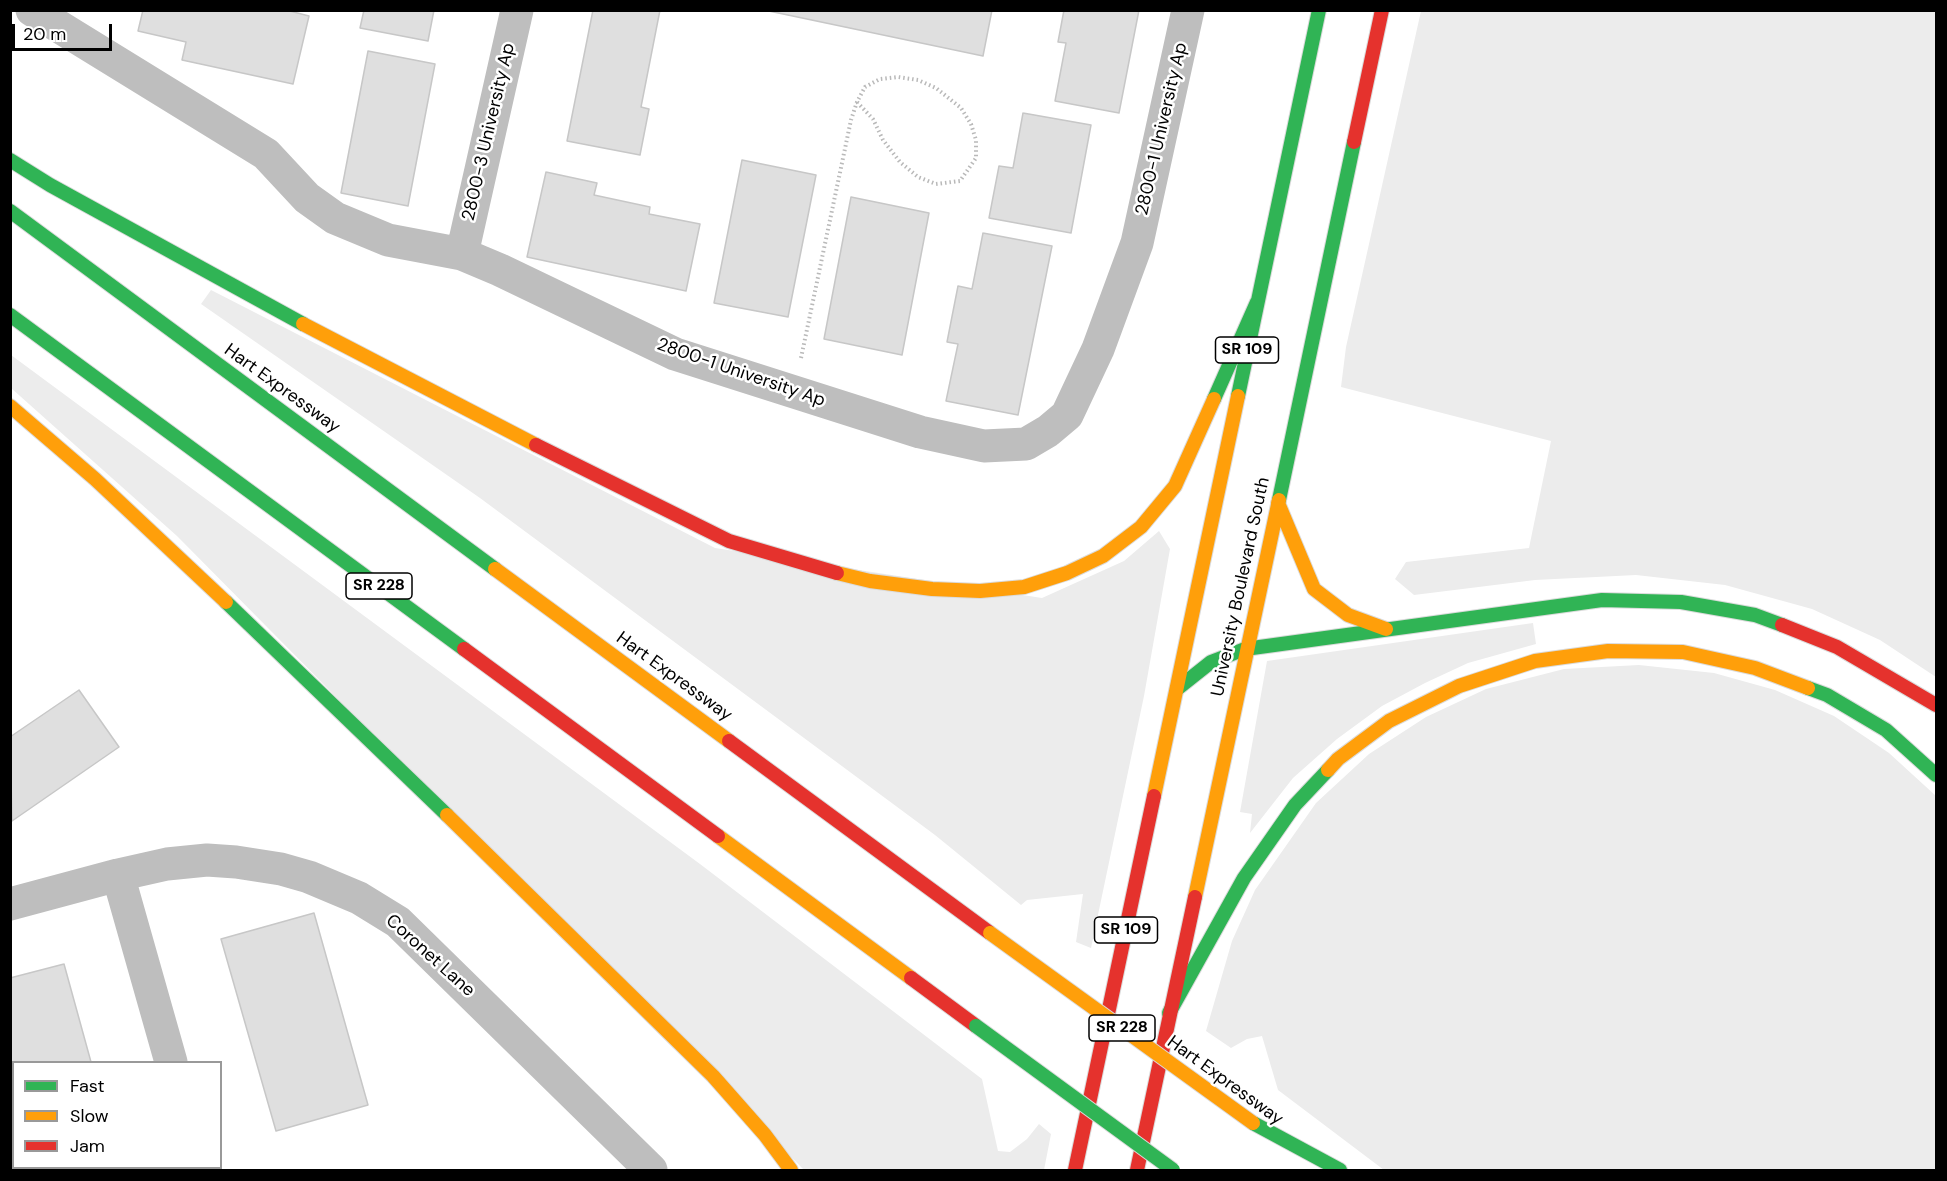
<!DOCTYPE html>
<style>
body{margin:0}
#map{position:relative;width:1947px;height:1181px;overflow:hidden;background:#fff;font-family:"DM Sans",sans-serif}
canvas{display:block}
.frame{position:absolute;inset:0;border:12px solid #000;pointer-events:none}
.legend{position:absolute;left:12px;top:1061px;width:210px;height:108px;box-sizing:border-box;background:#fff;border:2px solid #999;margin:0;padding:8px 10px;list-style:none;font-size:18px;color:#000}
.legend li{display:flex;align-items:center;gap:12px;height:30px}
.legend b{width:30px;border:2px solid #999}
.scale{position:absolute;left:12px;top:24px;width:100px;height:27px;box-sizing:border-box;border:3px solid #000;border-top:0;padding-left:8px;font-size:18px;line-height:21px;white-space:nowrap;color:#000;-webkit-text-stroke:4px #fff;paint-order:stroke}
</style>
<div id="map">
<canvas width="1947" height="1181"></canvas>
<div class="frame"></div>
<ul class="legend">
<li><b style="height:8px;background:#30b455"></b>Fast</li>
<li><b style="height:8px;background:#ff9f0a"></b>Slow</li>
<li><b style="height:8px;background:#e5322d"></b>Jam</li>
</ul>
<div class="scale">20 m</div>
</div>
<script>
const ctx = document.querySelector('canvas').getContext('2d');
ctx.lineJoin = 'round';
function paint(path, color) {
  ctx.fillStyle = color;
  ctx.fill(path, 'evenodd');
}
function poly(rows) {
  const path = new Path2D();
  for (const r of rows) {
    path.moveTo(r[0], r[1]);
    for (let i = 2; i < r.length; i += 2) path.lineTo(r[i], r[i + 1]);
  }
  return path;
}
function strokePath(path, color, width, dash) {
  ctx.strokeStyle = color;
  ctx.lineWidth = width;
  ctx.lineCap = dash ? 'butt' : 'round';
  ctx.setLineDash(dash || []);
  ctx.stroke(path);
}
function drawText(font, color, halo, rows, align = 'center') {
  ctx.font = font + ' "DM Sans",sans-serif';
  ctx.lineWidth = 5;
  ctx.setLineDash([]);
  ctx.textBaseline = 'middle';
  ctx.strokeStyle = halo;
  ctx.fillStyle = color;
  for (const [text, x, y, turn = 0] of rows) {
    ctx.save();
    ctx.translate(x, y);
    ctx.rotate((+turn || 0) * Math.PI / 180);
    ctx.textAlign = isNaN(turn) ? turn : align;
    if (halo) ctx.strokeText(text, 0, 0);
    ctx.fillText(text, 0, 0);
    ctx.restore();
  }
}
const green = poly([
 [1421,11,1936,11,1936,677,1880,640,1812,609,1725,585,1636,575,1535,580,1414,595,1395,579,1406,562,1529,548,1551,441,1341,387,1346,347],
 [211,290,715,548,1042,598,1124,561,1159,531,1170,549,1144,696,1091,948,1076,942,1083,894,1027,900,1021,905,935,835,480,498,201,304],
 [11,355,700,864,982,1079,998,1151,1010,1152,1027,1139,1039,1124,1051,1134,1044,1170,804,1170,177,536,11,388],
 [1533,623,1536,644,1468,663,1425,683,1382,706,1337,739,1293,778,1250,833,1252,814,1240,812,1267,661],
 [1639,665,1714,673,1775,690,1834,716,1889,753,1936,796,1936,1170,1384,1170,1278,1090,1262,1036,1247,1039,1231,1048,1206,1031,1232,941,1255,890,1316,803,1369,754,1426,717,1486,689,1564,669]
]);
const building = poly([
 [143,10,286,10,309,16,293,84,182,60,186,42,138,31,143,10],
 [364,10,434,10,428,41,360,28,364,10],
 [593,10,660,10,641,107,649,109,640,155,567,141,593,10],
 [764,10,992,10,983,56,764,10],
 [1064,10,1139,10,1119,113,1055,101,1066,43,1058,42,1064,10],
 [368,51,435,64,408,206,341,193,368,51],
 [1023,113,1091,125,1071,233,989,218,999,166,1013,168,1023,113],
 [742,160,816,175,788,317,714,303,742,160],
 [546,172,597,183,594,195,650,207,649,214,700,224,686,291,527,257,546,172],
 [851,197,929,213,902,355,824,339,851,197],
 [983,233,1052,246,1018,415,946,401,958,344,947,342,958,286,972,289,983,233],
 [79,690,119,747,12,821,10,737,79,690],
 [314,913,368,1105,276,1131,221,939,314,913],
 [64,964,91,1062,14,1062,14,1091,10,1092,10,978,64,964]
]);
const path = poly([
 [801,358,851,120,857,102,865,87,880,79,898,77,918,80,936,88,961,108,971,124,976,140,976,158,960,181,936,184,918,177,900,162,883,140,873,119,857,102]
]);
const street = poly([
 [32,10,266,154,307,198,335,218,388,240,462,254,500,270,675,354,920,432,984,446,1026,444,1048,431,1067,415,1098,349,1137,243,1188,10],
 [462,254,517,10],
 [118,875,171,1062],
 [10,904,118,875,167,864,207,860,236,862,281,869,309,877,359,898,398,922,651,1170],
 [10,1146,14,1147],
 [102,1168,115,1170]
]);
const fast = poly([
 [10,160,50,185,303,324],
 [10,211,495,569],
 [10,315,464,649],
 [1238,396,1319,10],
 [1214,399,1257,302],
 [1279,500,1354,142],
 [226,602,447,815],
 [1808,688,1827,695,1886,730,1936,775],
 [1177,689,1211,662,1245,649,1602,600,1681,602,1755,615,1782,625],
 [1169,1013,1244,878,1295,805,1328,770],
 [1253,1123,1340,1170]
]);
const slow = poly([
 [303,324,536,445],
 [10,406,95,479,226,602],
 [1278,503,1314,589,1348,615,1386,629],
 [495,569,729,741],
 [837,573,870,581,932,589,980,591,1024,587,1067,573,1103,556,1141,527,1175,486,1214,399],
 [1328,770,1338,759,1389,721,1459,686,1535,661,1608,651,1683,652,1755,668,1808,688],
 [1154,796,1238,396],
 [447,815,713,1076,765,1135,791,1170],
 [718,836,911,978],
 [1195,897,1279,500]
]);
const jam = poly([
 [1354,142,1382,10],
 [536,445,729,541,837,573],
 [1782,625,1837,647,1936,705],
 [464,649,718,836],
 [729,741,990,933],
 [911,978,976,1026],
 [1075,1170,1154,796],
 [1137,1170,1195,897]
]);
const fastBridge = poly([
 [976,1026,1173,1170]
]);
const slowBridge = poly([
 [990,933,1253,1123]
]);
const shields = [
 [1247,350,63],
 [379,586,66],
 [1126,930,63],
 [1122,1028,66]
];
const shieldNames = [
 ["SR 109",1247,350],
 ["SR 228",379,586],
 ["SR 109",1126,930],
 ["SR 228",1122,1028]
];
const streetNames = [
 ["2800-1 University Ap",1162,129,-77],
 ["2800-3 University Ap",489,132,-77],
 ["2800-1 University Ap",741,373,19],
 ["Hart Expressway",282,389,36],
 ["University Boulevard South",1241,587,-78],
 ["Hart Expressway",674,677,36],
 ["Coronet Lane",430,956,42],
 ["Hart Expressway",1225,1081,36]
];
paint(green, '#ececec');
paint(building, '#dfdfdf');
strokePath(building, '#c7c7c7', 1.5);
strokePath(fast, '#dbdbdb', 16);
strokePath(slow, '#dbdbdb', 16);
strokePath(jam, '#dbdbdb', 16);
strokePath(path, '#b9b9b9', 4, [1.5, 3]);
strokePath(street, '#bebebe', 33);
strokePath(fast, '#30b455', 14);
strokePath(slow, '#ff9f0a', 14);
strokePath(jam, '#e5322d', 14);
strokePath(fastBridge, '#dbdbdb', 16, []);
strokePath(slowBridge, '#dbdbdb', 16, []);
strokePath(fastBridge, '#30b455', 14);
strokePath(slowBridge, '#ff9f0a', 14);
for (const [x, y, w] of shields) {
  const box = new Path2D();
  box.roundRect(x - w / 2, y - 13, w, 26, 4.5);
  ctx.fillStyle = '#fff';
  ctx.fill(box);
  strokePath(box, '#000', 1.5);
}
drawText('bold 16px', '#000', null, shieldNames);
drawText('18px', '#000', '#fff', streetNames);
</script>
